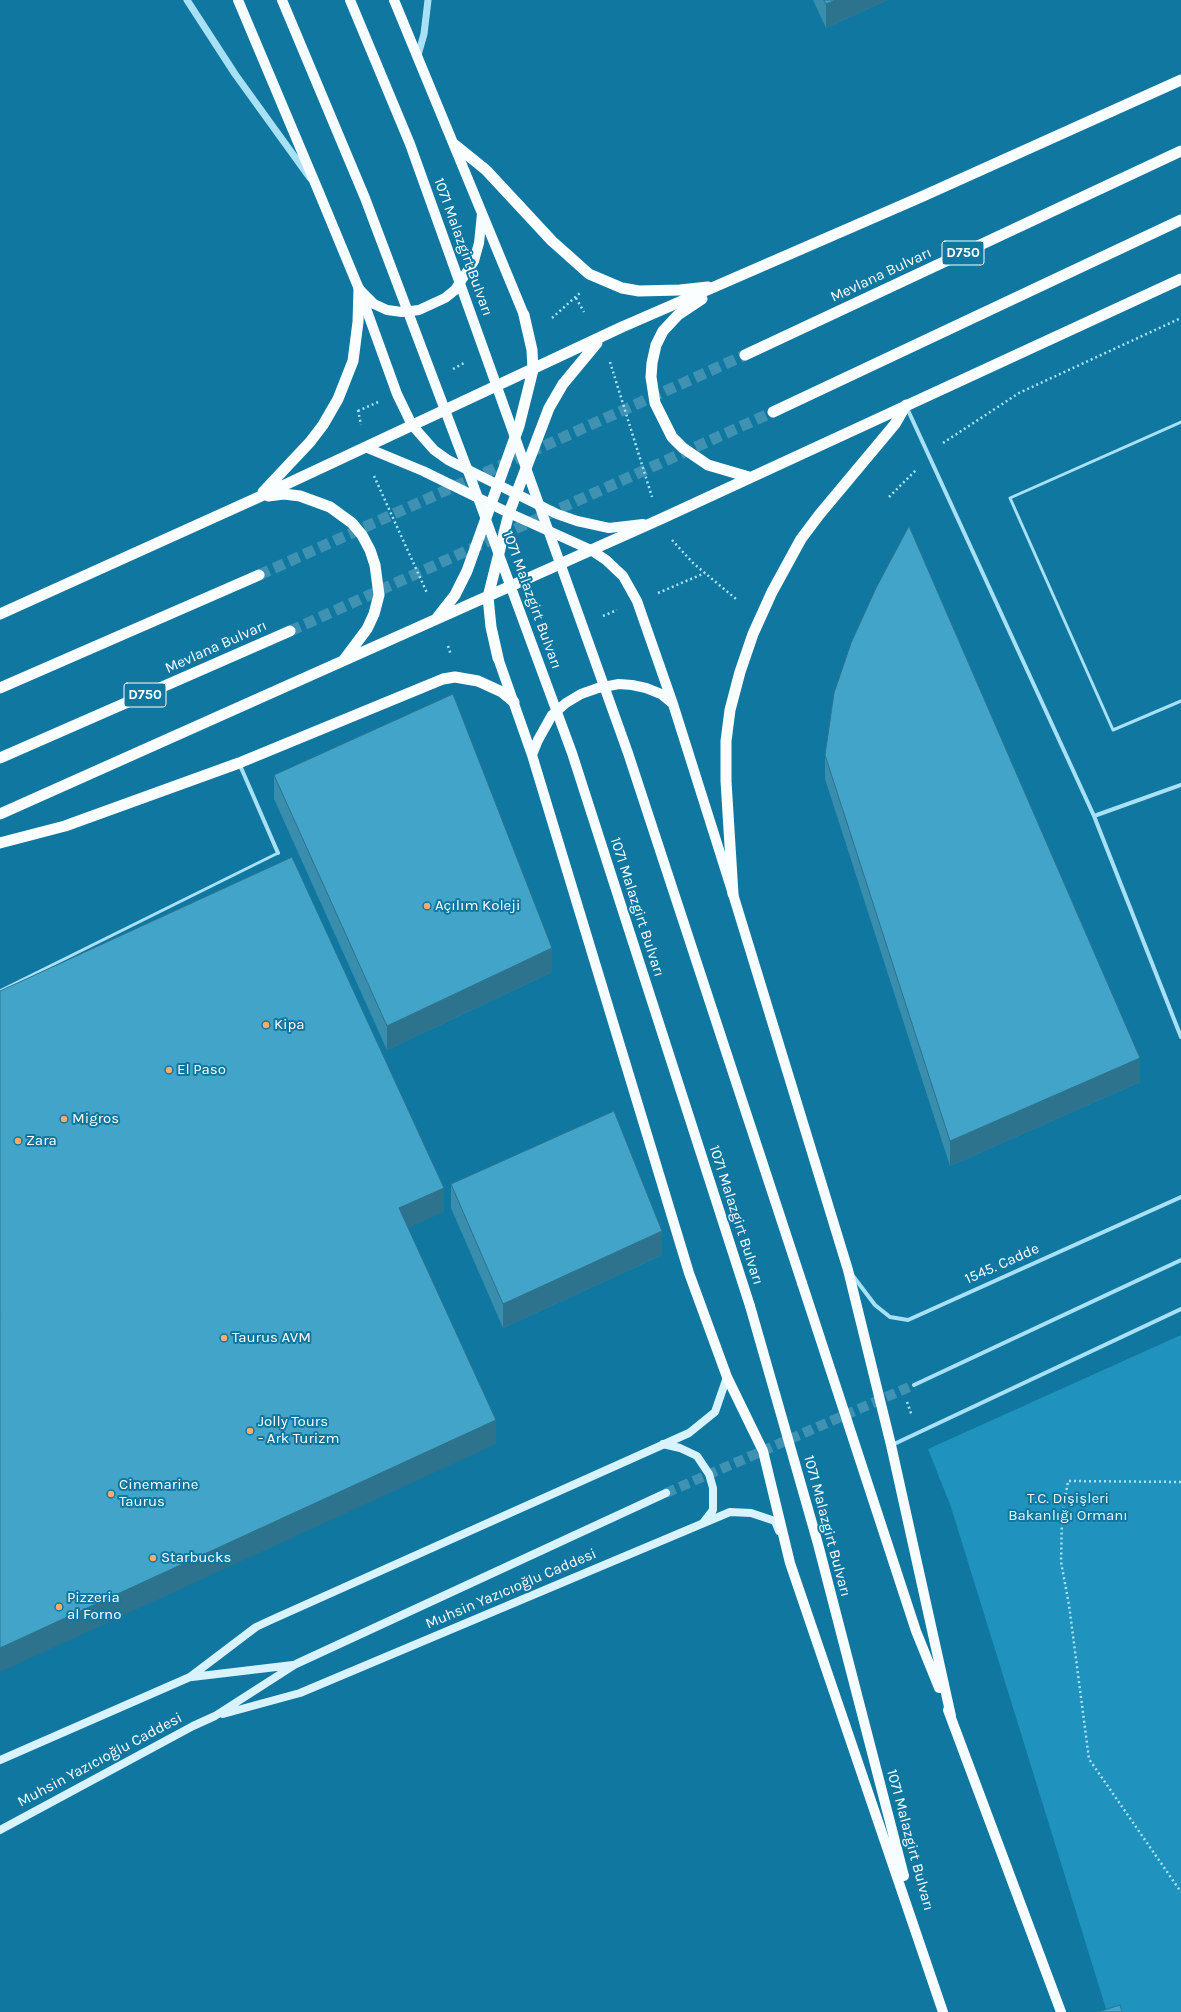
<!DOCTYPE html>
<meta charset="utf-8">
<style>
body{margin:0}
canvas{display:block;background:#1077a0}
</style>
<canvas width="1181" height="2012"></canvas>
<script>
const ctx = document.querySelector('canvas').getContext('2d');
ctx.lineJoin = 'round';
function paint(path, color) {
  ctx.fillStyle = color;
  ctx.fill(path, 'evenodd');
}
function poly(rows) {
  const path = new Path2D();
  for (const r of rows) {
    path.moveTo(r[0], r[1]);
    for (let i = 2; i < r.length; i += 2) path.lineTo(r[i], r[i + 1]);
  }
  return path;
}
function strokePath(path, color, width, dash) {
  ctx.strokeStyle = color;
  ctx.lineWidth = width;
  ctx.lineCap = dash ? 'butt' : 'round';
  ctx.setLineDash(dash || []);
  ctx.stroke(path);
}
function drawText(font, color, halo, rows, align = 'center') {
  ctx.font = font + ' Karla,sans-serif';
  ctx.lineWidth = 4;
  ctx.setLineDash([]);
  ctx.textBaseline = 'middle';
  ctx.strokeStyle = halo;
  ctx.fillStyle = color;
  for (const [text, x, y, turn = 0] of rows) {
    ctx.save();
    ctx.translate(x, y);
    ctx.rotate((+turn || 0) * Math.PI / 180);
    ctx.textAlign = isNaN(turn) ? turn : align;
    if (halo) ctx.strokeText(text, 0, 0);
    ctx.fillText(text, 0, 0);
    ctx.restore();
  }
}
const green = poly([
 [1181,1335,1181,2012,1107,2012,951,1507,928,1449]
]);
const primaryTunnel = poly([
 [666,1493,914,1385]
]);
const trunkTunnel = poly([
 [259,575,745,355],
 [290,631,773,412]
]);
const path = poly([
 [576,298,584,312],
 [552,318,580,293],
 [610,362,652,497],
 [453,369,464,363],
 [358,410,361,425],
 [358,411,378,402],
 [943,443,1019,393,1181,318],
 [374,476,427,593],
 [889,497,916,470],
 [672,540,693,563,736,599],
 [658,593,705,573],
 [603,616,617,610],
 [448,646,451,655],
 [907,1402,912,1416],
 [1181,1482,1068,1481,1062,1517,1061,1562,1069,1605,1089,1759,1181,1892]
]);
const service = poly([
 [1181,422,1010,498,1113,730,1181,701],
 [0,991,278,853]
]);
const minor = poly([
 [907,408,1094,816],
 [239,763,278,853],
 [1181,785,1094,816,1181,1037],
 [853,1276,875,1305,890,1317,908,1320,1181,1197],
 [914,1385,1181,1260],
 [892,1445,1181,1309]
]);
const tertiary = poly([
 [187,0,235,74,310,178],
 [418,55,424,34,428,0]
]);
const secondary = poly([
 [663,1444,680,1448,697,1456,709,1474,713,1488,713,1510,703,1523],
 [192,1677,293,1665],
 [223,1714,300,1693,730,1512,751,1513,775,1521,779,1531],
 [0,1760,190,1677,256,1627,271,1620,689,1433,715,1412,727,1377],
 [0,1830,193,1726,215,1716,296,1664,666,1493]
]);
const primary = poly([
 [238,0,318,190,359,289,397,394,412,425,434,450,448,460,557,514,577,521,609,528,643,524],
 [394,0,524,315],
 [360,290,374,304,387,310,402,312,419,310,445,298,455,290,474,261,479,243,482,214],
 [365,447,423,471,509,513,591,550,606,560,623,576,637,601,673,704,733,894,848,1270,891,1445,951,1716],
 [498,658,532,755,689,1273,727,1377,763,1451,790,1563,943,2012],
 [532,755,538,740,552,715,566,703,581,694,598,688,619,684,632,685,646,688,661,694,673,704],
 [802,1283,916,1631,939,1688],
 [750,1306,818,1544,904,1876],
 [948,1710,1061,2012]
]);
const trunk = poly([
 [455,145,486,170,552,241,589,274,622,288,639,291,680,290,708,287],
 [702,299,678,315,663,331,656,345,652,363,651,377,655,403,672,437,683,448,708,465,749,477],
 [745,355,1181,151],
 [773,412,1181,220],
 [263,492,310,442,323,425,338,399,353,361,358,322,359,289],
 [268,496,284,494,300,496,330,507,352,523,362,535,370,550,375,565,379,595,374,614,367,629,343,661],
 [0,614,259,497,622,327,921,197,1181,80],
 [437,618,455,595,467,571,519,426,533,370,532,350,524,315],
 [498,658,491,627,488,597,509,513,549,408,563,384,597,343],
 [0,688,259,575],
 [0,758,290,631],
 [0,814,663,518,1181,279],
 [0,843,65,826,239,763,443,679,455,677,478,681,502,692,514,702],
 [733,894,726,781,726,741,730,710,740,672,753,634,772,592,801,539,819,515,895,424,906,405]
]);
const primaryBridge = poly([
 [282,0,365,198,474,487,572,753,750,1306],
 [350,0,410,144,628,753,802,1283]
]);
const wall = poly([
 [813,0,887,0,826,28],
 [825,755,1140,1082,950,1166,825,779],
 [274,775,552,972,387,1050,274,799],
 [451,1184,662,1255,503,1328,451,1208]
]);
const shadedWall = poly([
 [836,0,887,0,826,28,826,4],
 [552,948,552,972,387,1050,387,1026],
 [1140,1058,1140,1082,950,1166,950,1141],
 [444,1188,444,1212,399,1232,399,1208],
 [662,1231,662,1255,503,1328,503,1304],
 [496,1420,496,1444,0,1672,0,1648]
]);
const building = poly([
 [824,0,836,0,826,4,824,0],
 [909,526,1140,1058,950,1141,825,755,834,693,851,643,876,588,909,526],
 [453,694,552,948,387,1026,274,775,453,694],
 [292,857,444,1188,399,1208,496,1420,0,1648,0,991,292,857],
 [614,1111,662,1231,503,1304,451,1184,614,1111],
 [1120,2005,1122,2012,1098,2012,1120,2005]
]);
const markers = [
 [427,906,4,"#ffab6c"],
 [266,1025,4,"#ffab6c"],
 [169,1070,4,"#ffab6c"],
 [64,1119,4,"#ffab6c"],
 [18,1141,4,"#ffab6c"],
 [224,1338,4,"#ffab6c"],
 [250,1431,4,"#ffab6c"],
 [111,1494,4,"#ffab6c"],
 [153,1558,4,"#ffab6c"],
 [59,1607,4,"#ffab6c"]
];
const shields = [
 [963,253,42],
 [145,695,42]
];
const shieldNames = [
 ["D750",963,253],
 ["D750",145,695]
];
const streetNames = [
 ["1071 Malazgirt Bulvarı",463,247,70],
 ["Mevlana Bulvarı",881,275,-25],
 ["1071 Malazgirt Bulvarı",532,600,70],
 ["Mevlana Bulvarı",216,647,-24],
 ["1071 Malazgirt Bulvarı",637,907,72],
 ["1071 Malazgirt Bulvarı",736,1215,72],
 ["1545. Cadde",1002,1264,-24],
 ["1071 Malazgirt Bulvarı",827,1526,75],
 ["Muhsin Yazıcıoğlu Caddesi",511,1589,-23],
 ["Muhsin Yazıcıoğlu Caddesi",100,1760,-28],
 ["1071 Malazgirt Bulvarı",910,1840,75]
];
const poiNames = [
 ["Açılım Koleji",435,906],
 ["Kipa",274,1025],
 ["El Paso",177,1070],
 ["Migros",72,1119],
 ["Zara",26,1141],
 ["Taurus AVM",232,1338],
 ["Jolly Tours",258,1422],
 ["- Ark Turizm",258,1439],
 ["Cinemarine",119,1485],
 ["Taurus",119,1502],
 ["Starbucks",161,1558],
 ["Pizzeria",67,1598],
 ["al Forno",67,1615]
];
const parkNames = [
 ["T.C. Dışişleri",1068,1499],
 ["Bakanlığı Ormanı",1068,1516]
];
paint(green, '#1f92bd');
strokePath(primaryTunnel, '#4092b3', 10, [10, 5]);
strokePath(trunkTunnel, '#4092b3', 11, [11, 5.5]);
strokePath(path, '#a8e1f5', 2.5, [2, 3]);
strokePath(service, '#a8e1f5', 3);
strokePath(minor, '#a8e1f5', 4);
strokePath(tertiary, '#a8e1f5', 7);
strokePath(secondary, '#d8f3fe', 8);
strokePath(primary, '#f6fcff', 10);
strokePath(trunk, '#fafeff', 11);
strokePath(primaryBridge, '#f6fcff', 10);
paint(wall, '#398dad');
paint(shadedWall, '#2e738d');
paint(building, '#42a4c9');
strokePath(building, '#2e738d', 1);
for (const [x, y, r, color] of markers) {
  const dot = new Path2D();
  dot.arc(x, y, r, 0, 2 * Math.PI);
  ctx.fillStyle = color;
  ctx.fill(dot);
  strokePath(dot, '#1077a0', 1.5);
}
for (const [x, y, w] of shields) {
  const box = new Path2D();
  box.roundRect(x - w / 2, y - 12, w, 24, 3);
  ctx.fillStyle = '#1077a0';
  ctx.fill(box);
  strokePath(box, '#fff', 1);
}
drawText('bold 14px', '#fff', null, shieldNames);
drawText('15px', '#fff', '#1077a0', streetNames);
drawText('15px', '#fff', '#1077a0', poiNames, 'left');
drawText('15px', '#e1f7fe', '#1077a0', parkNames);
</script>
